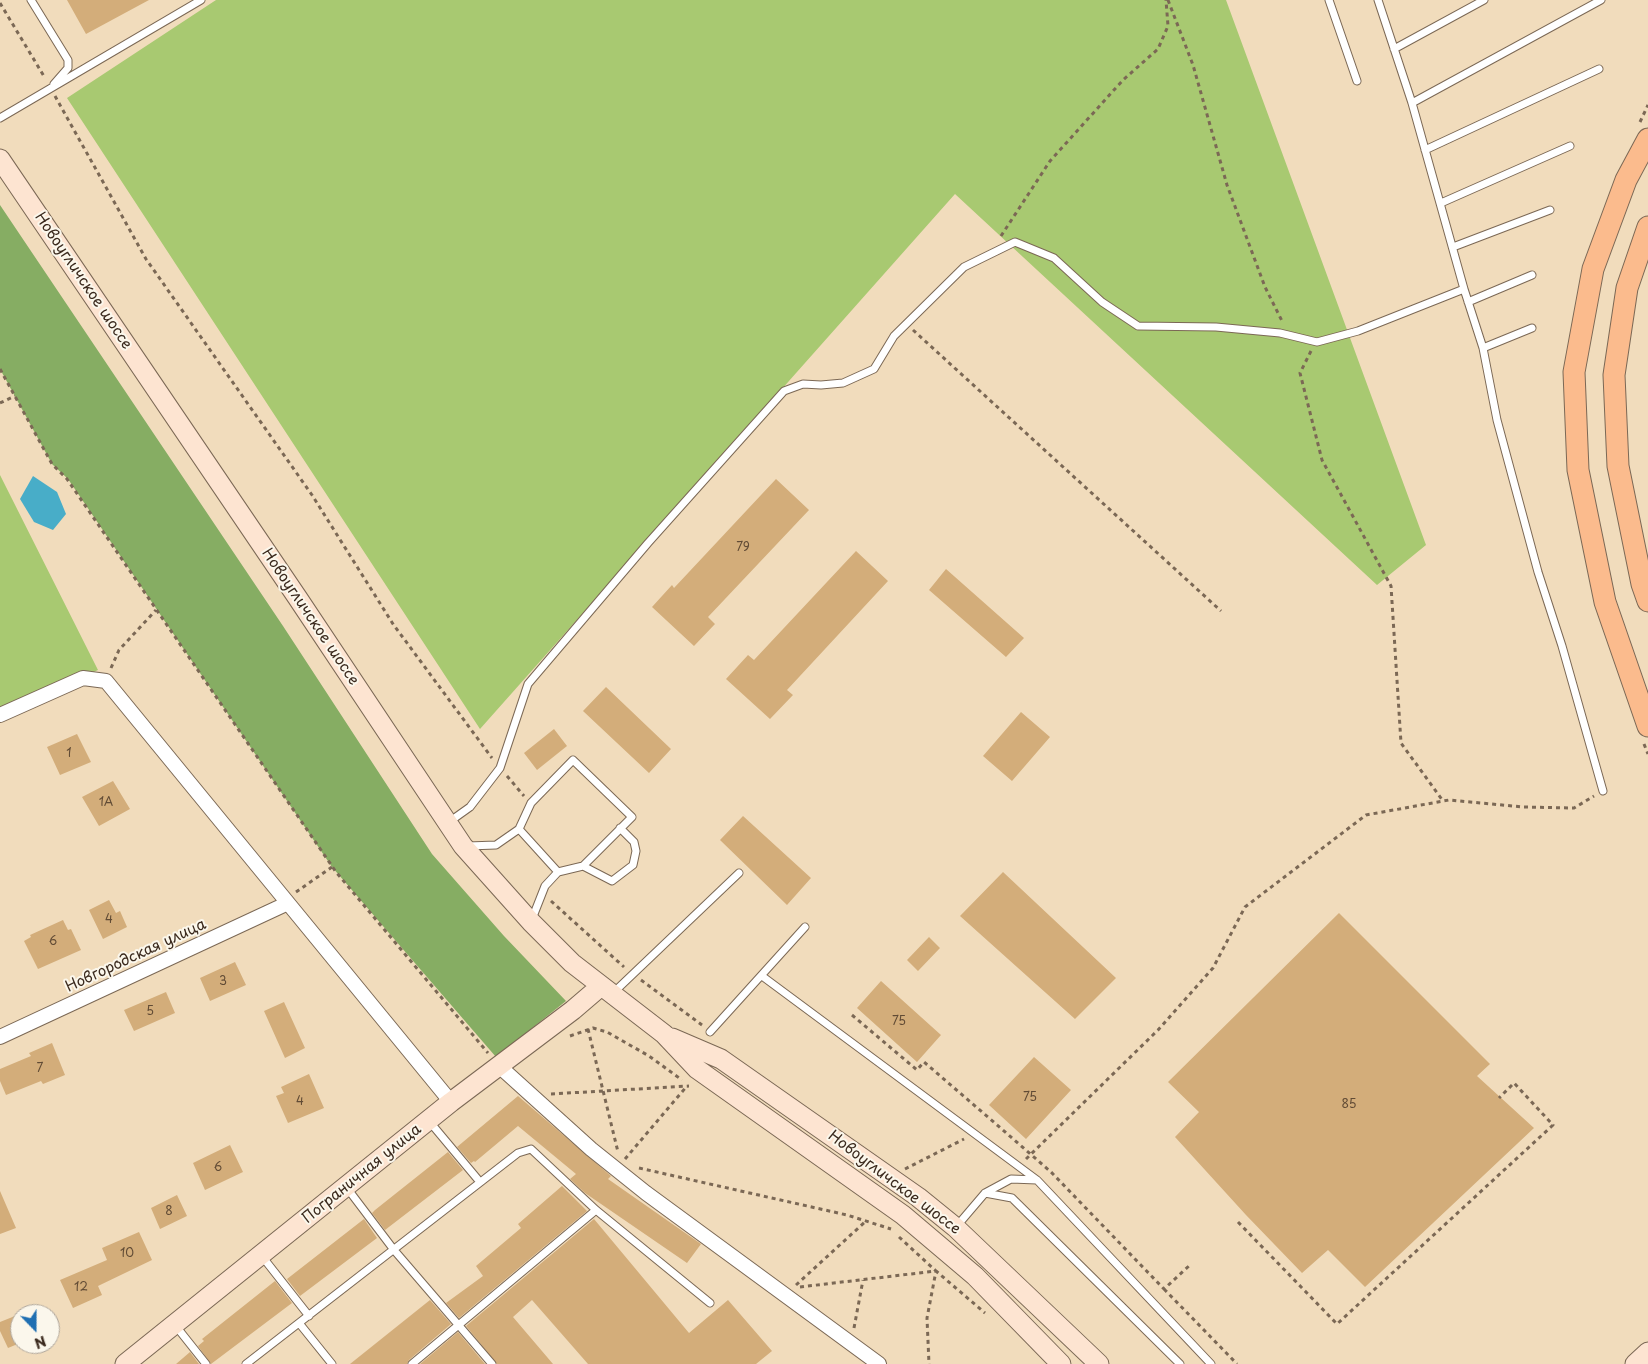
<!DOCTYPE html>
<meta charset="utf-8">
<style>
body{margin:0}
#map{position:relative;width:1648px;height:1364px;overflow:hidden;background:#f1dcbc;font-family:"Playpen Sans",sans-serif}
canvas{display:block}
.north{position:absolute;left:10px;top:1304px;width:50px;height:50px;box-sizing:border-box;background:#fbf7ec;border:1px solid #aea59a;border-radius:50%;rotate:158deg;font-size:14px;font-weight:700;line-height:20px;text-align:center;color:#3b2a1e}
.north::after{content:'';display:block;margin:auto;width:18px;height:22px;background:#1f6fb2;clip-path:polygon(50% 0,100% 100%,50% 72%,0 100%)}
</style>
<div id="map">
<canvas width="1648" height="1364"></canvas>
<div class="north">N</div>
</div>
<script>
const ctx = document.querySelector('canvas').getContext('2d');
ctx.lineJoin = 'round';
function paint(path, color) {
  ctx.fillStyle = color;
  ctx.fill(path, 'evenodd');
}
function poly(rows) {
  const path = new Path2D();
  for (const r of rows) {
    path.moveTo(r[0], r[1]);
    for (let i = 2; i < r.length; i += 2) path.lineTo(r[i], r[i + 1]);
  }
  return path;
}
function strokePath(path, color, width, dash) {
  ctx.strokeStyle = color;
  ctx.lineWidth = width;
  ctx.lineCap = dash ? 'butt' : 'round';
  ctx.setLineDash(dash || []);
  ctx.stroke(path);
}
function drawText(font, color, halo, rows, align = 'center') {
  ctx.font = font + ' "Playpen Sans",sans-serif';
  ctx.lineWidth = 4;
  ctx.setLineDash([]);
  ctx.textBaseline = 'middle';
  ctx.strokeStyle = halo;
  ctx.fillStyle = color;
  for (const [text, x, y, turn = 0] of rows) {
    ctx.save();
    ctx.translate(x, y);
    ctx.rotate((+turn || 0) * Math.PI / 180);
    ctx.textAlign = isNaN(turn) ? turn : align;
    if (halo) ctx.strokeText(text, 0, 0);
    ctx.fillText(text, 0, 0);
    ctx.restore();
  }
}
const green = poly([
 [216,0,1226,0,1426,545,1377,585,955,194,480,729,67,98],
 [0,475,98,670,0,715]
]);
const forest = poly([
 [0,205,283,626,432,854,504,936,566,1001,496,1057,332,867,68,479,52,464,0,369]
]);
const water = poly([
 [33,476,57,492,66,514,53,530,34,522,20,499]
]);
const building = poly([
 [67,0,149,0,86,34],
 [776,479,809,510,708,617,715,624,694,646,652,607,672,585,674,588],
 [856,551,888,581,787,690,793,695,770,719,726,679,748,655,754,660],
 [946,569,1024,638,1006,657,929,590],
 [606,687,671,749,649,773,583,711],
 [1021,712,1050,737,1012,781,983,756],
 [554,729,567,746,537,770,524,753],
 [77,734,91,762,60,775,47,747],
 [113,781,130,809,99,826,82,797],
 [743,816,811,878,787,905,720,840],
 [1003,872,1116,978,1075,1019,960,916],
 [109,900,116,913,120,911,127,927,103,939,89,910],
 [1339,913,1490,1064,1477,1076,1534,1128,1365,1287,1328,1250,1302,1273,1246,1215,1175,1137,1199,1112,1168,1082],
 [63,920,68,930,71,929,81,950,38,969,24,941,31,937,30,935],
 [929,937,940,948,918,971,907,960],
 [235,962,246,985,210,1001,200,978],
 [881,981,941,1035,917,1062,857,1008],
 [166,992,175,1013,134,1031,124,1010],
 [284,1002,305,1048,285,1058,264,1011],
 [52,1043,65,1075,43,1084,41,1081,6,1095,0,1081,0,1069,31,1056,29,1053],
 [1034,1057,1071,1090,1026,1139,989,1105],
 [309,1074,324,1108,288,1123,276,1096,284,1093,281,1087],
 [518,1096,611,1176,608,1179,701,1244,687,1263,585,1193,570,1179,576,1174,518,1126,475,1162,474,1161,471,1163,457,1147],
 [230,1145,243,1172,205,1190,193,1163],
 [448,1152,463,1170,385,1230,372,1213,375,1210],
 [562,1186,587,1211,459,1318,446,1303,483,1276,476,1266,521,1228,518,1224],
 [0,1191,16,1228,0,1234],
 [177,1195,187,1216,160,1229,151,1208],
 [364,1219,377,1238,300,1296,287,1279],
 [594,1219,689,1333,728,1300,772,1351,756,1364,588,1364,532,1300,513,1317,553,1364,497,1364,466,1326],
 [139,1232,152,1260,98,1286,102,1295,73,1308,60,1280,107,1260,102,1248],
 [275,1281,292,1303,211,1364,198,1346,204,1341,202,1339],
 [430,1300,451,1324,409,1360,407,1364,350,1364],
 [20,1314,20,1343,8,1348,0,1331,0,1322],
 [458,1332,485,1364,420,1364],
 [190,1352,199,1364,176,1364]
]);
const path = poly([
 [1168,0,1193,65,1227,185,1265,287,1283,323],
 [0,3,45,78],
 [55,96,146,259,312,495,393,624,492,758],
 [1640,122,1648,105],
 [1001,236,1050,161,1123,80,1158,49,1168,26,1166,0],
 [913,330,1221,611],
 [1311,351,1300,373,1322,460,1391,586,1401,743,1443,801],
 [0,369,52,464,67,479,336,872,488,1053],
 [0,403,15,396],
 [111,668,119,650,156,610],
 [1644,744,1648,754],
 [507,776,524,796],
 [296,892,332,867],
 [551,901,624,967],
 [641,980,702,1025],
 [852,1015,917,1070,924,1062,996,1124,1051,1172,1164,1289,1190,1265],
 [588,1029,618,1152],
 [570,1036,593,1028,607,1032,649,1056,682,1080],
 [551,1094,689,1086],
 [625,1159,687,1086],
 [1026,1159,1158,1030,1213,968,1245,907,1366,815,1449,800,1523,807,1574,808,1594,796],
 [639,1168,847,1215,891,1229],
 [905,1169,964,1139],
 [1238,1222,1337,1324,1553,1125,1514,1083,1499,1098],
 [899,1237,936,1271,927,1318,929,1364],
 [796,1285,866,1221],
 [800,1287,936,1271,985,1313],
 [1164,1289,1237,1364],
 [854,1328,863,1280]
]);
const lane = poly([
 [31,0,68,60,68,68,54,84],
 [1329,0,1357,81],
 [1378,0,1412,103,1464,289],
 [1394,49,1484,0],
 [1412,103,1601,0],
 [0,118,201,0],
 [1425,150,1599,69],
 [1441,203,1570,146],
 [1453,247,1550,210],
 [1468,302,1532,275],
 [1483,348,1532,328],
 [449,822,470,807,500,768,528,684,648,543,784,391,803,384,821,385,843,383,874,369,894,336,964,267,1015,242,1054,258,1102,302,1138,326,1216,327,1280,333,1317,342,1358,331,1464,289,1483,348,1497,420,1538,572,1562,646,1603,791],
 [519,829,531,803,573,760,632,817,583,866,558,872],
 [468,846,496,845,519,829,558,872,545,886,532,919],
 [583,866,612,881,633,865,636,851,634,842,620,828],
 [762,976,1037,1180],
 [612,994,739,873],
 [710,1032,805,927],
 [429,1121,480,1182],
 [347,1188,394,1250,492,1364],
 [985,1193,1012,1198,1180,1364],
 [956,1227,985,1193,1011,1179,1037,1180,1211,1364],
 [261,1255,309,1316],
 [299,1323,332,1364],
 [175,1325,206,1364],
 [246,1364,518,1153,531,1149,596,1210,710,1303],
 [412,1364,596,1210]
]);
const street = poly([
 [0,715,83,678,106,681,451,1102],
 [0,1037,286,904],
 [498,1065,591,1149,646,1193,879,1364]
]);
const secondary = poly([
 [0,159,297,597,463,846,531,922,572,963,664,1034,697,1069,903,1215,975,1276,1061,1364],
 [672,1038,721,1059,918,1197,955,1227,1099,1364],
 [125,1364,451,1102,573,1010,601,986],
 [1635,1364,1648,1352]
]);
const primary = poly([
 [1648,139,1626,180,1593,269,1574,372,1578,470,1605,602,1648,726],
 [1648,227,1627,288,1614,375,1618,466,1642,584,1648,601]
]);
const numberNames = [
 ["79",743,548],
 ["1",69,754],
 ["1А",106,803],
 ["4",109,920],
 ["6",53,942],
 ["3",223,982],
 ["5",150,1012],
 ["75",899,1022],
 ["7",40,1069],
 ["75",1030,1098],
 ["4",300,1102],
 ["85",1349,1105],
 ["6",218,1168],
 ["8",169,1212],
 ["10",127,1254],
 ["12",81,1288]
];
const streetNames = [
 ["Новоугличское шоссе",83,281,56],
 ["Новоугличское шоссе",310,617,56],
 ["Новгородская улица",136,956,-25],
 ["Пограничная улица",362,1174,-39],
 ["Новоугличское шоссе",894,1183,37]
];
paint(green, '#a8c971');
paint(forest, '#86ad63');
paint(water, '#48adc8');
paint(building, '#d3ad7a');
strokePath(lane, '#7b6855', 9);
strokePath(street, '#7b6855', 16);
strokePath(secondary, '#7b6855', 21);
strokePath(primary, '#7b6855', 23);
strokePath(path, '#7b6855', 3, [4, 4]);
strokePath(lane, '#fff', 7);
strokePath(street, '#fff', 14);
strokePath(secondary, '#fde4d1', 19);
strokePath(primary, '#fbbb8d', 21);
drawText('12px', '#614b35', null, numberNames);
drawText('15px', '#3b2a1e', '#fbf7ec', streetNames);
</script>
